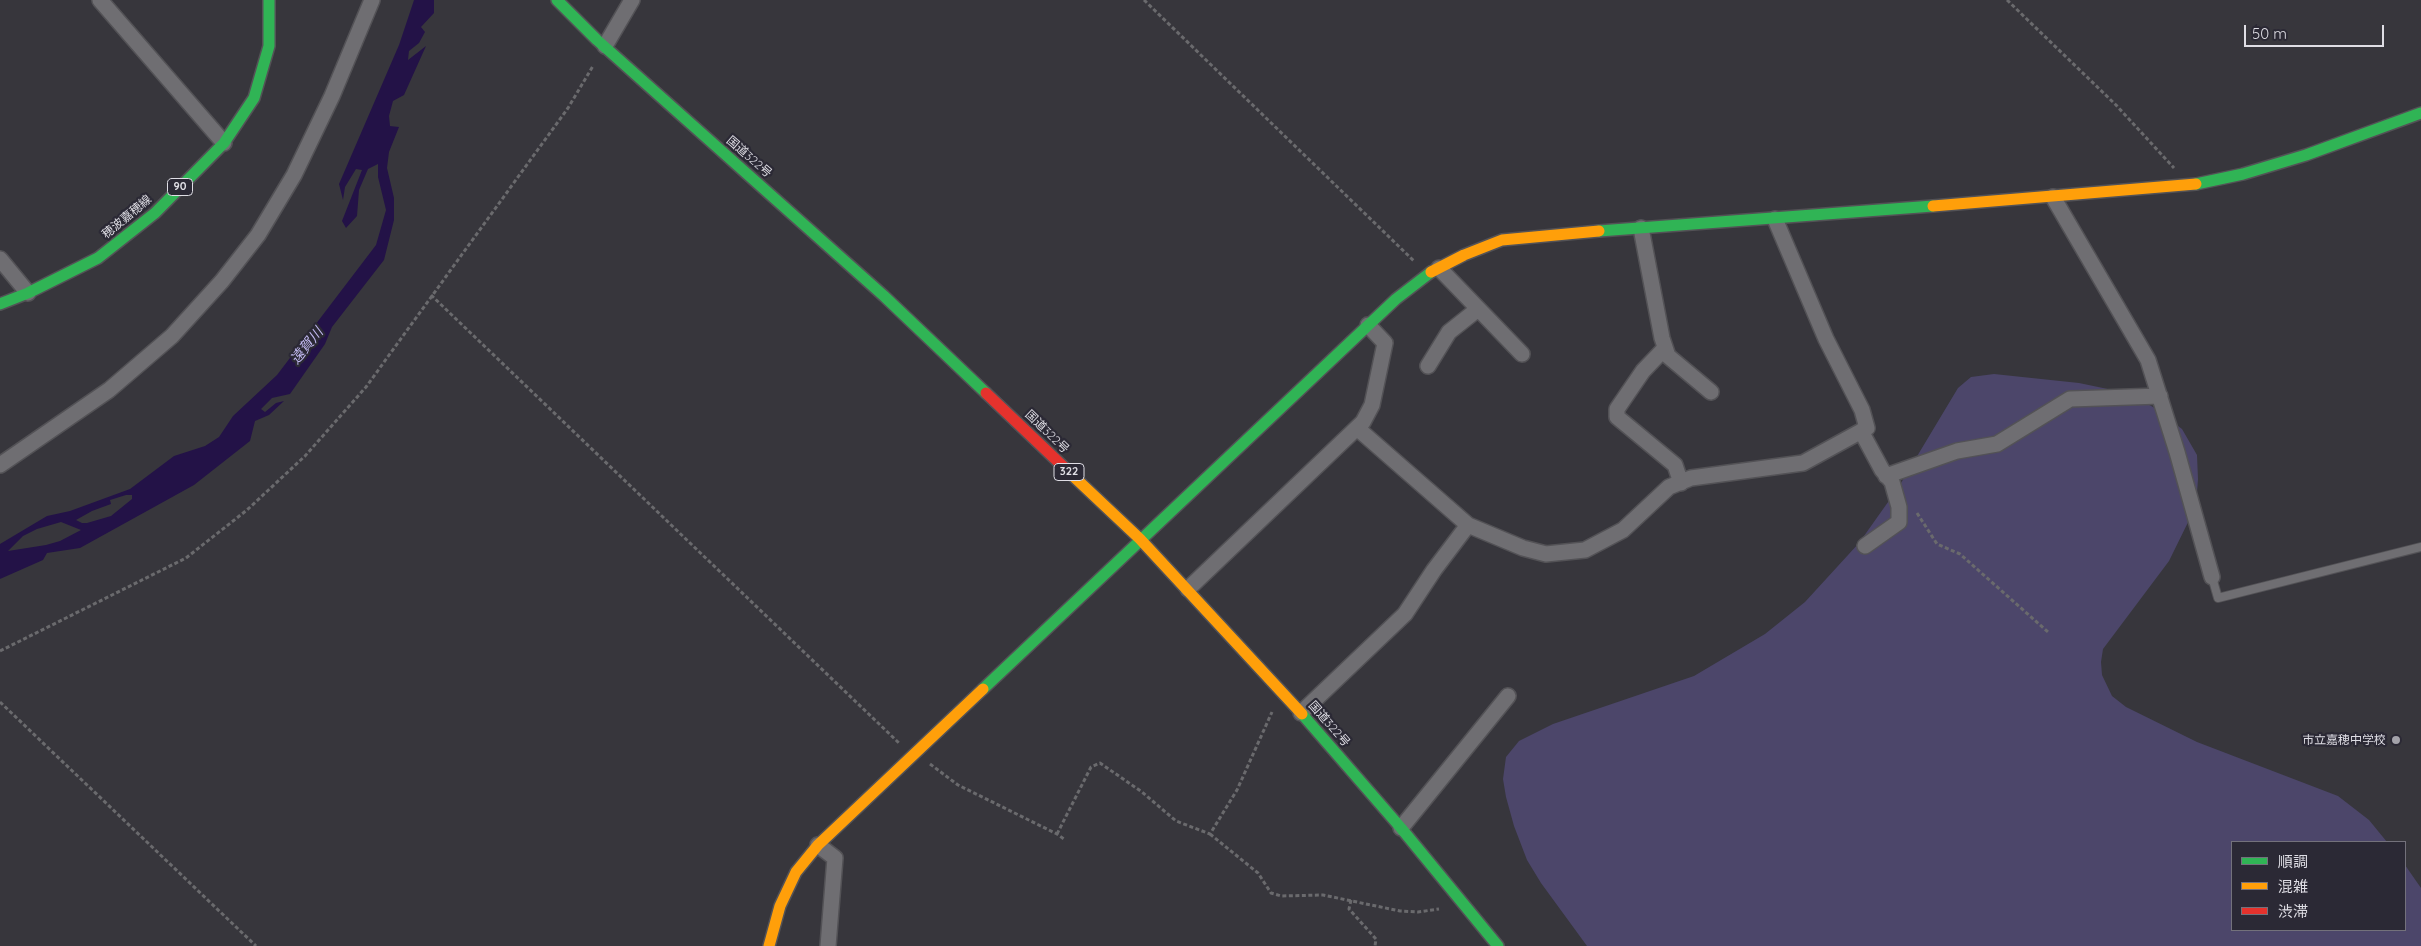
<!DOCTYPE html>
<meta charset="utf-8">
<style>
body{margin:0}
#map{position:relative;width:2421px;height:946px;overflow:hidden;background:#37363c;font-family:Quicksand,"Noto Sans JP",sans-serif}
canvas{display:block}
.legend{position:absolute;left:2231px;top:841px;width:175px;height:90px;box-sizing:border-box;background:#2b2935;border:1px solid #73717b;margin:0;padding:6px 9px;list-style:none;font-size:15px;color:#dfdee5}
.legend li{display:flex;align-items:center;gap:10px;height:25px}
.legend b{width:25px;border:1px solid #73717b}
.scale{position:absolute;left:2244px;top:25px;width:140px;height:22px;box-sizing:border-box;border:2px solid #dfdee5;border-top:0;padding-left:6px;font-size:15px;line-height:18px;white-space:nowrap;color:#dfdee5;-webkit-text-stroke:4px #2b2935;paint-order:stroke}
</style>
<div id="map">
<canvas width="2421" height="946"></canvas>
<ul class="legend">
<li><b style="height:6px;background:#30b455"></b>順調</li>
<li><b style="height:6px;background:#ff9f0a"></b>混雑</li>
<li><b style="height:6px;background:#e5322d"></b>渋滞</li>
</ul>
<div class="scale">50 m</div>
</div>
<script>
const ctx = document.querySelector('canvas').getContext('2d');
ctx.lineJoin = 'round';
function paint(path, color) {
  ctx.fillStyle = color;
  ctx.fill(path, 'evenodd');
}
function poly(rows) {
  const path = new Path2D();
  for (const r of rows) {
    path.moveTo(r[0], r[1]);
    for (let i = 2; i < r.length; i += 2) path.lineTo(r[i], r[i + 1]);
  }
  return path;
}
function strokePath(path, color, width, dash) {
  ctx.strokeStyle = color;
  ctx.lineWidth = width;
  ctx.lineCap = dash ? 'butt' : 'round';
  ctx.setLineDash(dash || []);
  ctx.stroke(path);
}
function drawText(font, color, halo, rows, align = 'center') {
  ctx.font = font + ' Quicksand,"Noto Sans JP",sans-serif';
  ctx.lineWidth = 4.5;
  ctx.setLineDash([]);
  ctx.textBaseline = 'middle';
  ctx.strokeStyle = halo;
  ctx.fillStyle = color;
  for (const [text, x, y, turn = 0] of rows) {
    ctx.save();
    ctx.translate(x, y);
    ctx.rotate((+turn || 0) * Math.PI / 180);
    ctx.textAlign = isNaN(turn) ? turn : align;
    if (halo) ctx.strokeText(text, 0, 0);
    ctx.fillText(text, 0, 0);
    ctx.restore();
  }
}
const green = poly([
 [1994,374,2079,383,2127,393,2153,407,2182,429,2197,455,2198,479,2196,506,2169,561,2103,649,2101,662,2102,675,2112,696,2126,707,2197,742,2338,796,2369,820,2387,842,2232,842,2232,930,2405,930,2405,865,2421,888,2421,946,1587,946,1541,883,1527,860,1514,826,1506,797,1503,779,1506,757,1519,741,1553,724,1694,676,1765,634,1805,602,1859,543,1898,488,1958,388,1971,377]
]);
const water = poly([
 [414,0,434,0,434,13,421,27,425,32,419,43,409,51,408,60,426,46,404,95,393,101,389,116,390,126,399,127,389,152,387,168,394,198,394,220,384,260,332,327,325,344,290,394,272,398,261,409,265,412,276,403,284,401,269,415,255,421,250,441,194,485,80,548,47,553,43,560,0,579,0,544,47,516,70,511,130,489,174,456,205,446,219,437,233,416,277,375,376,245,386,210,378,177,378,164,368,169,359,190,357,216,346,228,342,221,362,170,356,169,345,187,343,200,339,184,399,45],
 [126,495,132,495,132,499,111,516,87,523,82,523,76,520,92,511,111,504,110,500],
 [61,522,81,530,60,541,46,545,8,551,23,536,37,529]
]);
const path = poly([
 [1144,0,1415,262],
 [2007,0,2116,105,2174,168],
 [431,295,900,744],
 [1917,513,1937,544,1960,554,2048,632],
 [0,651,186,558,247,510,305,456,366,387,568,108,593,66],
 [0,702,256,946],
 [930,764,958,785,1057,834,1064,839],
 [1057,834,1091,767,1100,763,1142,792,1176,821,1210,834,1237,790,1272,712],
 [1210,834,1258,873,1271,893,1281,896,1323,895,1400,911,1418,912,1439,909],
 [1351,900,1349,909,1376,939,1375,946]
]);
const lane = poly([
 [2212,577,2218,598,2421,547]
]);
const street = poly([
 [100,0,224,143],
 [605,46,632,0],
 [2053,197,2148,360,2177,452,2212,577],
 [1641,228,1662,338,1668,356,1711,392],
 [0,259,28,293],
 [1439,268,1522,354],
 [1665,348,1643,371,1617,409,1617,417,1675,465,1681,483],
 [1428,366,1449,332,1478,309],
 [1357,428,1468,525],
 [1861,431,1882,470,1892,482,1899,507,1899,522,1865,546],
 [0,465,109,390,172,336,222,281,258,235,294,175,332,96,372,0],
 [1886,476,1957,451,1997,444,2070,399,2160,396],
 [1188,589,1363,422,1372,405,1385,343,1368,325],
 [1301,713,1405,614,1434,570,1468,525,1523,548,1546,554,1585,550,1623,530,1669,487,1691,478,1803,463,1867,428,1862,410,1826,339,1775,219],
 [1401,828,1508,696],
 [818,845,835,858,828,946]
]);
const fast = poly([
 [557,0,597,40,884,296,986,393],
 [2196,184,2243,174,2306,155,2421,113],
 [1599,231,1933,206],
 [0,304,28,293,98,258,155,213,224,143,254,98,269,46,269,0],
 [983,689,1396,299,1431,272],
 [1302,714,1401,828,1498,946]
]);
const slow = poly([
 [1933,206,2196,184],
 [1431,272,1464,255,1502,240,1599,231],
 [1070,473,1140,539,1302,714],
 [769,946,780,906,796,872,818,845,983,689]
]);
const jam = poly([
 [986,393,1070,473]
]);
const markers = [
 [2396,740,5,"#a4a3aa"]
];
const shields = [
 [180,187,25],
 [1069,472,30]
];
const shieldNames = [
 ["90",180,187],
 ["322",1069,472]
];
const streetNames = [
 ["国道322号",749,157,41],
 ["穂波嘉穂線",127,217,-40],
 ["国道322号",1047,432,44],
 ["国道322号",1329,724,49]
];
const poiNames = [
 ["市立嘉穂中学校",2386,740]
];
const waterNames = [
 ["遠賀川",307,346,-51]
];
paint(green, '#4c466a');
paint(water, '#231247');
strokePath(lane, '#535256', 10);
strokePath(street, '#535256', 18);
strokePath(fast, '#535256', 14);
strokePath(slow, '#535256', 14);
strokePath(jam, '#535256', 14);
strokePath(path, '#6a6a6d', 3, [4, 2.5]);
strokePath(lane, '#6f6e72', 8);
strokePath(street, '#6f6e72', 15);
strokePath(fast, '#30b455', 11);
strokePath(slow, '#ff9f0a', 11);
strokePath(jam, '#e5322d', 11);
for (const [x, y, r, color] of markers) {
  const dot = new Path2D();
  dot.arc(x, y, r, 0, 2 * Math.PI);
  ctx.fillStyle = color;
  ctx.fill(dot);
  strokePath(dot, '#2b2935', 2);
}
for (const [x, y, w] of shields) {
  const box = new Path2D();
  box.roundRect(x - w / 2, y - 8.5, w, 17, 4);
  ctx.fillStyle = '#2b2935';
  ctx.fill(box);
  strokePath(box, '#dfdee5', 1);
}
drawText('bold 11px', '#dfdee5', null, shieldNames);
drawText('12px', '#dfdee5', '#2b2935', streetNames);
drawText('12px', '#dfdee5', '#2b2935', poiNames, 'right');
drawText('italic 14px', '#c1b9f0', '#2b2935', waterNames);
</script>
